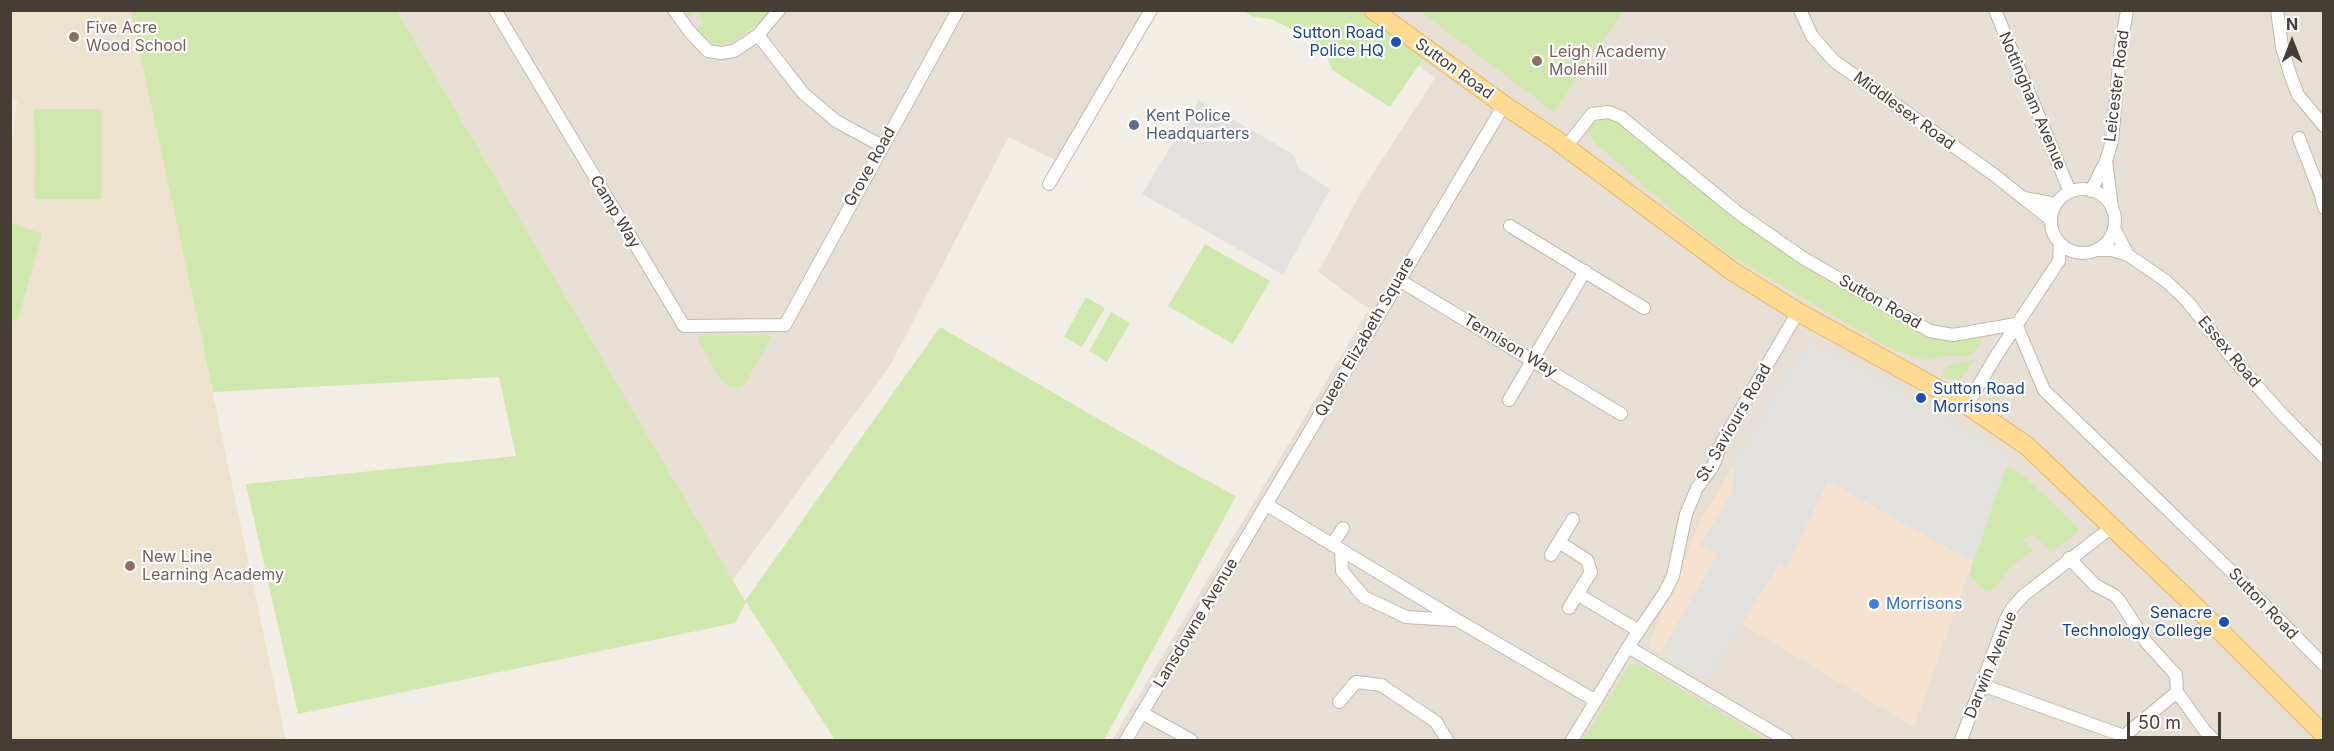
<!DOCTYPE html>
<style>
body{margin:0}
#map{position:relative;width:2334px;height:751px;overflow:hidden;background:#f3eee5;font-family:Inter,sans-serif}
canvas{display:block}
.frame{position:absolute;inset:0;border:12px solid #453e34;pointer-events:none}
.north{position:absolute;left:2262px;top:12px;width:60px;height:60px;-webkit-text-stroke:4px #fff;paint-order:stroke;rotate:0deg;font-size:16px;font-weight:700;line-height:24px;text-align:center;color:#453e34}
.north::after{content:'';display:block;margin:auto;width:21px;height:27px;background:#453e34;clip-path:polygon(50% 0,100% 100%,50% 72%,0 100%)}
.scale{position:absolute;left:2127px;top:712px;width:94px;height:27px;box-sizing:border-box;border:3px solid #453e34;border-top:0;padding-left:8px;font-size:18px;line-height:21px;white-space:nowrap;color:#453e34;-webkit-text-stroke:4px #fff;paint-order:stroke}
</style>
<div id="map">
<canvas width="2334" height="751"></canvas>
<div class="frame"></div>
<div class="north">N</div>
<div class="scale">50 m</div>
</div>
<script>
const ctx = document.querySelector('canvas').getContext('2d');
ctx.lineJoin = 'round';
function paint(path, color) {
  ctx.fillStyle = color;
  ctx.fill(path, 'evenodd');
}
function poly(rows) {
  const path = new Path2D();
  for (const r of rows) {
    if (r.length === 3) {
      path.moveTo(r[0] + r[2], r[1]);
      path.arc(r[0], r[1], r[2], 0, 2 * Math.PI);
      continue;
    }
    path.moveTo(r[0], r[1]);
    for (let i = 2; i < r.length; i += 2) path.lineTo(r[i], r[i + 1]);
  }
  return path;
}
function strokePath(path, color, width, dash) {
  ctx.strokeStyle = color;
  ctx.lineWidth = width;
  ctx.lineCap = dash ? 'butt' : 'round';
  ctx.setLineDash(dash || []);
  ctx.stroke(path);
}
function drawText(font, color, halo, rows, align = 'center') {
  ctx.font = font + ' Inter,sans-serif';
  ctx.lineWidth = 4.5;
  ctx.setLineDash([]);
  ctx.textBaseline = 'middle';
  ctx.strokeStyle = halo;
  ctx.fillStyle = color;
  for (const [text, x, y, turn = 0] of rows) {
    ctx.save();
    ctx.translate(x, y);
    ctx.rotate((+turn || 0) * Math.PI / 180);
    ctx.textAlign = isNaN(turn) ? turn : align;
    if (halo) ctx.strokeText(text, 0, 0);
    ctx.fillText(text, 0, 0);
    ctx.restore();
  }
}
const residential = poly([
 [397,11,1142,11,1059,162,1009,137,891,364,732,581],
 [1345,11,2323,11,2323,740,1112,740,1369,309,1318,272,1363,189,1435,78]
]);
const commercial = poly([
 [1810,339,2010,456,1914,727,1742,624,1708,679,1648,646,1700,521]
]);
const education = poly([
 [10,11,132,11,286,740,11,740,10,157,17,101,11,95]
]);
const green = poly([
 [131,11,397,11,745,601,940,327,1180,466,1236,496,1104,740,835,740,746,602,735,623,298,714,246,484,516,456,499,377,213,392],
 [691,11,772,11,734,42,718,45,704,40,694,30,704,22,696,11,686,19,684,16],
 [1243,11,1365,11,1421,50,1423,59,1390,107,1332,70,1324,46,1271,19,1254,17],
 [1420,11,1623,11,1554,112],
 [34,109,101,109,101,199,35,199],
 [1605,116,1615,120,1700,190,1794,258,1938,338,1984,334,1975,352,1965,356,1943,356,1926,360,1891,349,1728,254,1684,220,1595,143,1588,131,1588,127,1594,119],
 [10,222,42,234,18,320,11,321],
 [1205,244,1270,281,1233,344,1168,306],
 [1086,297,1105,308,1082,347,1064,337],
 [1111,312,1130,323,1107,362,1089,351],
 [769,335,771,338,745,384,737,387,731,387,722,382,698,340,700,336],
 [1974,360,1960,380,1951,380,1942,376,1946,366],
 [2007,466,2025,477,2078,528,2078,532,2050,553,2046,546,2033,535,2023,539,2034,550,2013,565,1992,591,1983,590,1970,576,1973,562],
 [1630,664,1641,665,1766,740,1583,740]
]);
const parking = poly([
 [1199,100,1293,154,1298,168,1330,189,1283,275,1142,194],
 [1810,339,2010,456,1973,562,1828,481,1786,568,1779,564,1708,679,1661,652,1718,554,1700,545,1733,491,1734,460]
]);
const minor = poly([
 [495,10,684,326,785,325,958,10],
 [674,10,690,32,708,51,721,53,734,51,758,35,779,10],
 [1800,10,1812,36,1834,61,1993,174,2051,220],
 [1995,10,2070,192],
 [2277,10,2282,47,2290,74,2298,95,2324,126],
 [758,35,803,93,836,121,882,146],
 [2299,138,2321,195,2324,208],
 [1566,147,1592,114,1609,112,1621,117,1737,212,1803,258,1930,331,1953,335,2016,324,2044,390,2231,571,2324,665],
 [2106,161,2112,208],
 [1049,184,1151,10],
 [2083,221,32],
 [2091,191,2106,161,2112,141,2120,52,2127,10],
 [2024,198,2056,204],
 [1510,226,1644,308],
 [2114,228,2128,255],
 [2096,250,2112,250,2128,255,2166,281,2187,301,2229,354,2279,411,2324,457],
 [1399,280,1621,414],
 [1509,400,1585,271],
 [1967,405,1996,356,2059,261,2060,244],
 [1267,505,1457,620,1596,701],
 [1559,542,1587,560,1591,572,1569,608],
 [1332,545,1343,528],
 [1341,550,1342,571,1364,597,1406,617,1453,620],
 [1551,555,1573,519],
 [2069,558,2095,585,2114,595,2119,600,2147,643,2176,675,2177,692,2205,731,2214,740],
 [1577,594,1639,631],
 [1628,647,1786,740],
 [1982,685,2124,736],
 [1339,702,1356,682,1381,685,1436,722,1447,740],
 [1142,713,1191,740],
 [1126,740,1504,105],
 [1572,740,1628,647,1665,592,1673,576,1686,514,1697,488,1713,466,1722,442,1798,312],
 [1961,740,2006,619,2012,608,2024,595,2112,527],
 [2123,740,2124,736,2177,692]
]);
const primary = poly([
 [1373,10,1504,105,1555,139,1732,271,1798,312,1967,405,2027,446,2199,610,2324,735]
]);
const markers = [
 [74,37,6,"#8d6e63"],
 [1396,42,6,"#1a4fb4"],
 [1537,61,6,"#8d6e63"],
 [1134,125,6,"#5c6f8a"],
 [1921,398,6,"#1a4fb4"],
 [130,566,6,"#8d6e63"],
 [1874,604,6,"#3f7fe0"],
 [2224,622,6,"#1a4fb4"]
];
const educationNames = [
 ["Five Acre",86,28],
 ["Wood School",86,46],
 ["Leigh Academy",1549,52],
 ["Molehill",1549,70],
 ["New Line",142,557],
 ["Learning Academy",142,575]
];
const transitNames = [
 ["Sutton Road",1384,33],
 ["Police HQ",1384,51],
 ["Sutton Road",1933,389,"left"],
 ["Morrisons",1933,407,"left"],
 ["Senacre",2212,613],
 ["Technology College",2212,631]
];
const streetNames = [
 ["Sutton Road",1454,69,36],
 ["Leicester Road",2117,86,-83],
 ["Nottingham Avenue",2032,101,67],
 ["Middlesex Road",1904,111,36],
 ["Grove Road",870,167,-61],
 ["Camp Way",615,212,59],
 ["Sutton Road",1880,302,30],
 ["Queen Elizabeth Square",1365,337,-60],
 ["Tennison Way",1510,346,31],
 ["Essex Road",2229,352,50],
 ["St. Saviours Road",1734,423,-60],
 ["Sutton Road",2263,604,46],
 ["Lansdowne Avenue",1196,623,-59],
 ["Darwin Avenue",1991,665,-68]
];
const serviceNames = [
 ["Kent Police",1146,116],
 ["Headquarters",1146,134]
];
const shopNames = [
 ["Morrisons",1886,604]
];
paint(residential, '#e7dfd3');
paint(commercial, '#f5e3cf');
paint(education, '#ece2ce');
paint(green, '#d0e8ad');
paint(parking, '#e3e1dd');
strokePath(minor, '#c1b8aa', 14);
strokePath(primary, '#e5b661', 20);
strokePath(minor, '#fff', 12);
strokePath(primary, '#ffda92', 18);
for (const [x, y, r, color] of markers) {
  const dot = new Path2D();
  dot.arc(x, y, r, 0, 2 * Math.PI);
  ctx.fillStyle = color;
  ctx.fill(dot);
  strokePath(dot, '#fff', 2);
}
drawText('16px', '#785e54', '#fff', educationNames, 'left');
drawText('16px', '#164399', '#fff', transitNames, 'right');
drawText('16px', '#453e34', '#fff', streetNames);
drawText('16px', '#4e5e75', '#fff', serviceNames, 'left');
drawText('16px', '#366cbe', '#fff', shopNames, 'left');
</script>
